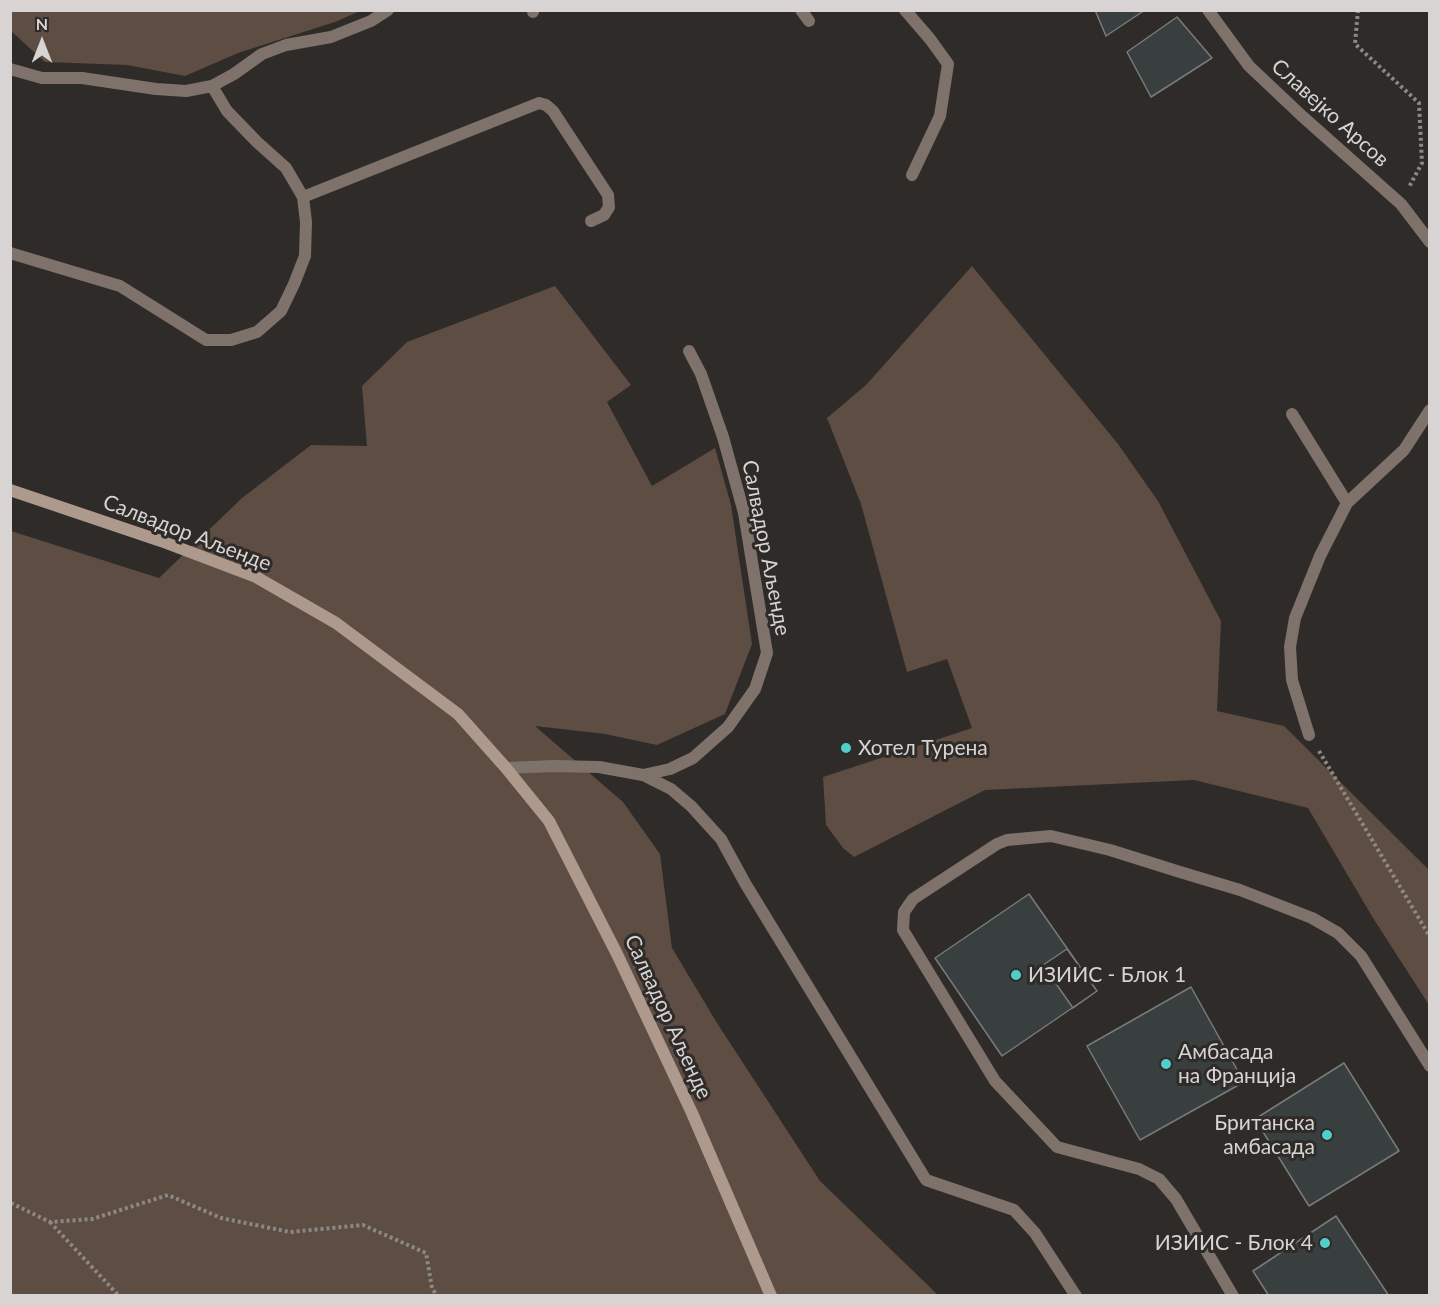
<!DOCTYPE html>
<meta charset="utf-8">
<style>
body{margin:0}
#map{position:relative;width:1440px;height:1306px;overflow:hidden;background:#2f2b29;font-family:Lato,sans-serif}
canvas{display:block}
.frame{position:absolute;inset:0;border:12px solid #d7d4d3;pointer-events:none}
.north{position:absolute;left:12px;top:12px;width:60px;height:60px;-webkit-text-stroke:4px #2f2b29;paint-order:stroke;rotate:0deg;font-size:16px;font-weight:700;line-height:24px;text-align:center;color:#d7d4d3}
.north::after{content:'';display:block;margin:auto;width:21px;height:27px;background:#d7d4d3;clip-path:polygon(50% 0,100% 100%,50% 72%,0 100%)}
</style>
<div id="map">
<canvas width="1440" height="1306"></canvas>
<div class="frame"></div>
<div class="north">N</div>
</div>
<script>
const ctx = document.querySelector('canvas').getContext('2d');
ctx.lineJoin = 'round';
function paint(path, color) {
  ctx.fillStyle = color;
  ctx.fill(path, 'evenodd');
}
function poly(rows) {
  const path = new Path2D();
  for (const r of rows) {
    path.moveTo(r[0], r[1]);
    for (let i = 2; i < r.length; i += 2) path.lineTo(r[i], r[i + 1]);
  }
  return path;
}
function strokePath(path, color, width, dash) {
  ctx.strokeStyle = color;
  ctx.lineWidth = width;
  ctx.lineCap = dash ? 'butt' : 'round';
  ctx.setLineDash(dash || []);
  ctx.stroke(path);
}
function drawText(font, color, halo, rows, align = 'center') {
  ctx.font = font + ' Lato,sans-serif';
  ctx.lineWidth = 6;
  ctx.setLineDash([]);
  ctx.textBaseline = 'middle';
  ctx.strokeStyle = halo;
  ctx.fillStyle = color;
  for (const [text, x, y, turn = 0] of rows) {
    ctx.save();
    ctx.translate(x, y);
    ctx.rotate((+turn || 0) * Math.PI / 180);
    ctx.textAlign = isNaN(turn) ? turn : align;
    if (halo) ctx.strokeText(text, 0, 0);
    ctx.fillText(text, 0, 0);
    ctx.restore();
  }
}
const green = poly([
 [10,11,11,10,360,11,335,22,238,53,185,76,127,65,45,62,11,31],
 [972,266,1118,444,1158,501,1221,621,1217,711,1284,726,1429,870,1429,1005,1373,918,1308,808,1194,780,985,790,854,857,843,848,826,825,823,777,972,728,947,659,907,672,861,504,827,418,866,385],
 [555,286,631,385,607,402,652,486,715,448,731,505,752,644,725,714,657,745,605,734,535,726,623,802,660,854,672,948,717,1023,820,1181,938,1295,11,1296,11,531,159,578,242,498,311,445,367,446,362,386,407,342]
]);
const building = poly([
 [1095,10,1145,10,1106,36,1095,10],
 [1177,17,1212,58,1151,97,1127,52,1177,17],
 [1029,894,1097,991,1002,1056,935,958,1029,894],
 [1067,949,1097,991,1073,1008,1043,965,1067,949],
 [1191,987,1244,1082,1140,1140,1087,1046,1191,987],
 [1344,1063,1399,1151,1309,1206,1255,1119,1344,1063],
 [1336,1216,1389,1296,1269,1296,1253,1271,1336,1216]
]);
const path = poly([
 [1358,10,1355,44,1419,103,1422,163,1409,187],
 [1319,751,1430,937],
 [11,1203,50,1222,92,1219,168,1195,221,1218,290,1232,363,1225,426,1253,432,1288,437,1296],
 [50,1222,119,1296]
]);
const lane = poly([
 [801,10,809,21],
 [303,197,539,103,546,105,553,111,608,195,609,207,604,215,591,221],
 [1292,414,1347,503],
 [506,768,554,766,599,767,643,775,671,789,691,806,721,839,745,883,926,1180,1014,1210,1035,1233,1076,1296],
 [1233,1296,1176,1199,1159,1179,1139,1169,1057,1147,995,1081,903,930,904,912,913,899,997,844,1007,840,1051,836,1110,850,1180,872,1240,890,1312,918,1338,933,1361,956,1430,1066]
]);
const street = poly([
 [905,10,930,39,948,64,940,116,912,175],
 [1208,10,1249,66,1302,116,1401,204,1430,242],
 [533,12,533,10],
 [10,69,42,78,82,78,156,89,186,91,212,86,234,74,262,54,286,45,331,37,371,21,388,10],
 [10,253,120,286,206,340,231,340,257,332,281,311,294,284,305,256,306,222,303,197,286,168,257,142,227,111,212,86],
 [1309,735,1292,680,1290,647,1295,618,1320,556,1347,503,1404,450,1430,410],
 [643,775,670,769,693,758,728,727,755,689,767,653,744,513,723,437,701,374,689,351]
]);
const secondary = poly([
 [10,490,161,541,256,577,336,623,458,714,506,768,549,821,617,954,692,1113,771,1296]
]);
const markers = [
 [846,748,6,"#53cdca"],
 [1016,975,6,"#53cdca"],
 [1166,1064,6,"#53cdca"],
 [1327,1135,6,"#53cdca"],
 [1325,1243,6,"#53cdca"]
];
const streetNames = [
 ["Славејко Арсов",1330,113,42],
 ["Салвадор Аљенде",187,533,21],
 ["Салвадор Аљенде",766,548,79],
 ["Салвадор Аљенде",668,1017,65]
];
const poiNames = [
 ["Хотел Турена",858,748],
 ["ИЗИИС - Блок 1",1028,975],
 ["Амбасада",1178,1052],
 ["на Франција",1178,1076],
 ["Британска",1315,1123,"right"],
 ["амбасада",1315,1147,"right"],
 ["ИЗИИС - Блок 4",1313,1243,"right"]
];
paint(green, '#5d4d42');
paint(building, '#393f3f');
strokePath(building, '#767c7b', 1.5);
strokePath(path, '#8b8886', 4, [3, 3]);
strokePath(lane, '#7f726a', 12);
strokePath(street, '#7f726a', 12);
strokePath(secondary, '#ae998d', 12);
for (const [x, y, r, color] of markers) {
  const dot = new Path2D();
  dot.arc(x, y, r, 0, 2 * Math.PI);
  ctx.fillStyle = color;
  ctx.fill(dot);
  strokePath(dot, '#2f2b29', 2);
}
drawText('21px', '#d7d4d3', '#2f2b29', streetNames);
drawText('21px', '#d7d4d3', '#2f2b29', poiNames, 'left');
</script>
